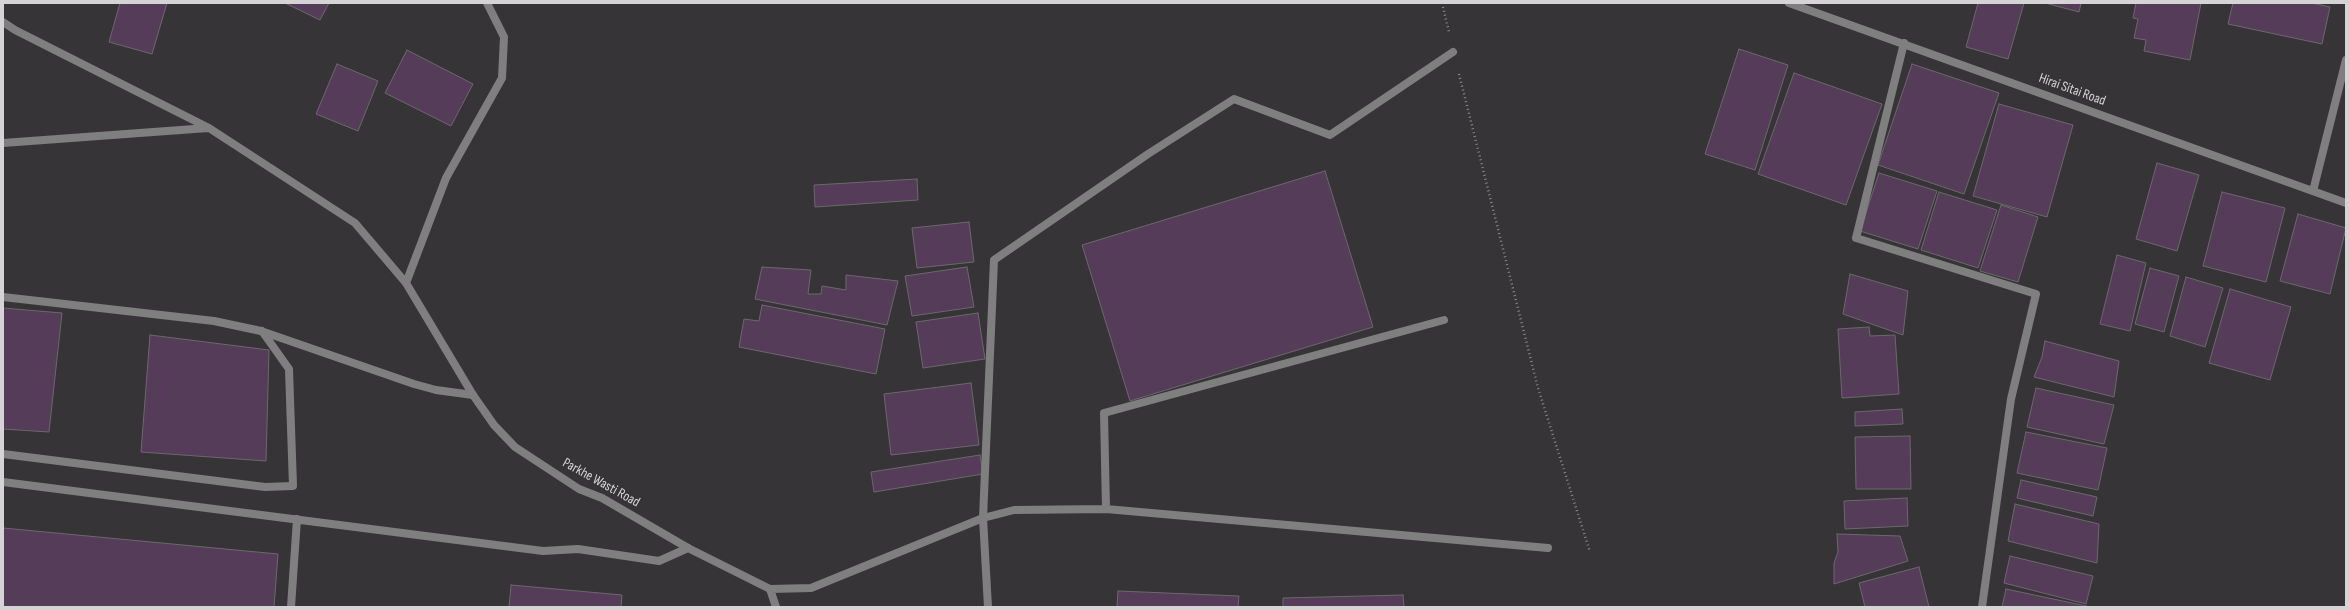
<!DOCTYPE html>
<style>
body{margin:0}
#map{position:relative;width:2349px;height:610px;overflow:hidden;background:#373437;font-family:"Sofia Sans Condensed",sans-serif}
canvas{display:block}
.frame{position:absolute;inset:0;border:4px solid #d5d3d5;pointer-events:none}
</style>
<div id="map">
<canvas width="2349" height="610"></canvas>
<div class="frame"></div>
</div>
<script>
const ctx = document.querySelector('canvas').getContext('2d');
ctx.lineJoin = 'round';
function paint(path, color) {
  ctx.fillStyle = color;
  ctx.fill(path, 'evenodd');
}
function poly(rows) {
  const path = new Path2D();
  for (const r of rows) {
    path.moveTo(r[0], r[1]);
    for (let i = 2; i < r.length; i += 2) path.lineTo(r[i], r[i + 1]);
  }
  return path;
}
function strokePath(path, color, width, dash) {
  ctx.strokeStyle = color;
  ctx.lineWidth = width;
  ctx.lineCap = dash ? 'butt' : 'round';
  ctx.setLineDash(dash || []);
  ctx.stroke(path);
}
function drawText(font, color, halo, rows, align = 'center') {
  ctx.font = font + ' "Sofia Sans Condensed",sans-serif';
  ctx.lineWidth = 4;
  ctx.setLineDash([]);
  ctx.textBaseline = 'middle';
  ctx.strokeStyle = halo;
  ctx.fillStyle = color;
  for (const [text, x, y, turn = 0] of rows) {
    ctx.save();
    ctx.translate(x, y);
    ctx.rotate((+turn || 0) * Math.PI / 180);
    ctx.textAlign = isNaN(turn) ? turn : align;
    if (halo) ctx.strokeText(text, 0, 0);
    ctx.fillText(text, 0, 0);
    ctx.restore();
  }
}
const building = poly([
 [120,3,167,3,152,54,109,42,120,3],
 [285,3,329,3,320,20,285,3],
 [1978,3,2024,3,2008,59,1966,47,1978,3],
 [2045,3,2081,3,2079,12,2045,3],
 [2136,3,2201,3,2190,60,2144,51,2146,40,2134,38,2138,19,2133,18,2136,3],
 [2233,3,2312,3,2330,7,2322,44,2228,24,2233,3],
 [1739,49,1788,65,1755,170,1705,154,1739,49],
 [407,50,473,84,451,126,385,93,407,50],
 [337,64,378,81,358,131,316,114,337,64],
 [1912,64,1999,93,1964,194,1878,165,1912,64],
 [1794,73,1882,104,1846,205,1758,174,1794,73],
 [1999,104,2073,125,2047,217,1973,196,1999,104],
 [2157,163,2199,175,2177,251,2136,239,2157,163],
 [1325,171,1373,327,1130,401,1082,245,1325,171],
 [1879,173,1937,191,1918,249,1860,231,1879,173],
 [917,179,918,200,815,207,814,185,917,179],
 [1939,192,1997,210,1978,268,1921,250,1939,192],
 [2222,192,2285,208,2266,282,2203,266,2222,192],
 [2001,205,2038,217,2018,282,1980,271,2001,205],
 [2298,214,2346,228,2330,294,2280,281,2298,214],
 [969,222,974,262,917,268,912,228,969,222],
 [2117,255,2146,263,2130,331,2100,324,2117,255],
 [762,267,811,270,808,294,821,294,822,286,846,290,846,275,898,281,887,325,755,299,762,267],
 [967,267,974,307,912,316,905,276,967,267],
 [2150,268,2179,276,2164,332,2135,324,2150,268],
 [1850,274,1908,291,1903,335,1843,314,1850,274],
 [2186,277,2223,288,2205,347,2170,336,2186,277],
 [2230,289,2291,307,2270,380,2209,363,2230,289],
 [762,305,885,329,876,374,739,347,744,319,759,321,762,305],
 [3,308,62,313,49,432,3,429,3,308],
 [978,313,985,359,923,368,916,322,978,313],
 [1869,327,1870,336,1895,335,1899,394,1842,398,1838,329,1869,327],
 [150,335,269,350,266,461,141,452,150,335],
 [2045,341,2119,361,2114,397,2034,377,2042,357,2045,341],
 [971,383,979,445,891,455,884,394,971,383],
 [2036,388,2114,405,2104,444,2027,427,2036,388],
 [1902,409,1903,424,1855,426,1855,412,1902,409],
 [2026,432,2107,448,2098,490,2017,473,2026,432],
 [1910,436,1911,489,1856,489,1855,437,1910,436],
 [980,455,983,474,874,492,871,472,980,455],
 [2021,480,2097,497,2093,516,2017,498,2021,480],
 [1907,498,1908,526,1845,529,1844,501,1907,498],
 [2015,504,2099,524,2097,563,2008,541,2015,504],
 [3,528,278,554,274,607,3,607,3,528],
 [1837,534,1900,536,1908,561,1834,584,1834,563,1838,552,1837,534],
 [2010,556,2093,576,2086,604,2004,583,2010,556],
 [1919,567,1929,607,1865,607,1859,583,1919,567],
 [511,585,622,595,621,607,509,607,511,585],
 [2006,589,2091,607,2002,607,2006,589],
 [1118,591,1239,596,1238,607,1117,607,1118,591],
 [1403,595,1404,607,1283,607,1283,598,1403,595]
]);
const path = poly([
 [1442,3,1449,32],
 [1459,74,1538,388,1590,552]
]);
const lane = poly([
 [1453,52,1330,135,1234,99,1148,154,994,260,983,518,1014,510,1106,509,1548,548],
 [3,297,214,321,261,331,414,384,436,390,473,395],
 [3,454,265,487,293,486,289,369,262,331],
 [3,482,543,551,578,549,659,561,688,548],
 [1106,509,1104,413,1444,320],
 [291,607,297,519]
]);
const street = poly([
 [1789,3,2346,203],
 [3,22,15,30,209,128,355,223,406,283,473,395,494,425,515,447,579,489,602,498,688,548,770,589,776,607],
 [1904,43,1856,238,2036,294,2011,399,1982,607],
 [3,143,208,128],
 [2313,191,2346,60],
 [406,283,446,178,502,78,504,37,487,3],
 [770,589,811,588,983,518,988,607]
]);
const streetNames = [
 ["Hirai Sitai Road",2072,90,20],
 ["Parkhe Wasti Road",601,483,29]
];
paint(building, '#553c59');
strokePath(building, '#6b686c', 1);
strokePath(path, '#8a878a', 2.5, [1, 3]);
strokePath(lane, '#807f80', 8);
strokePath(street, '#807f80', 8);
drawText('14px', '#d5d3d5', '#373437', streetNames);
</script>
